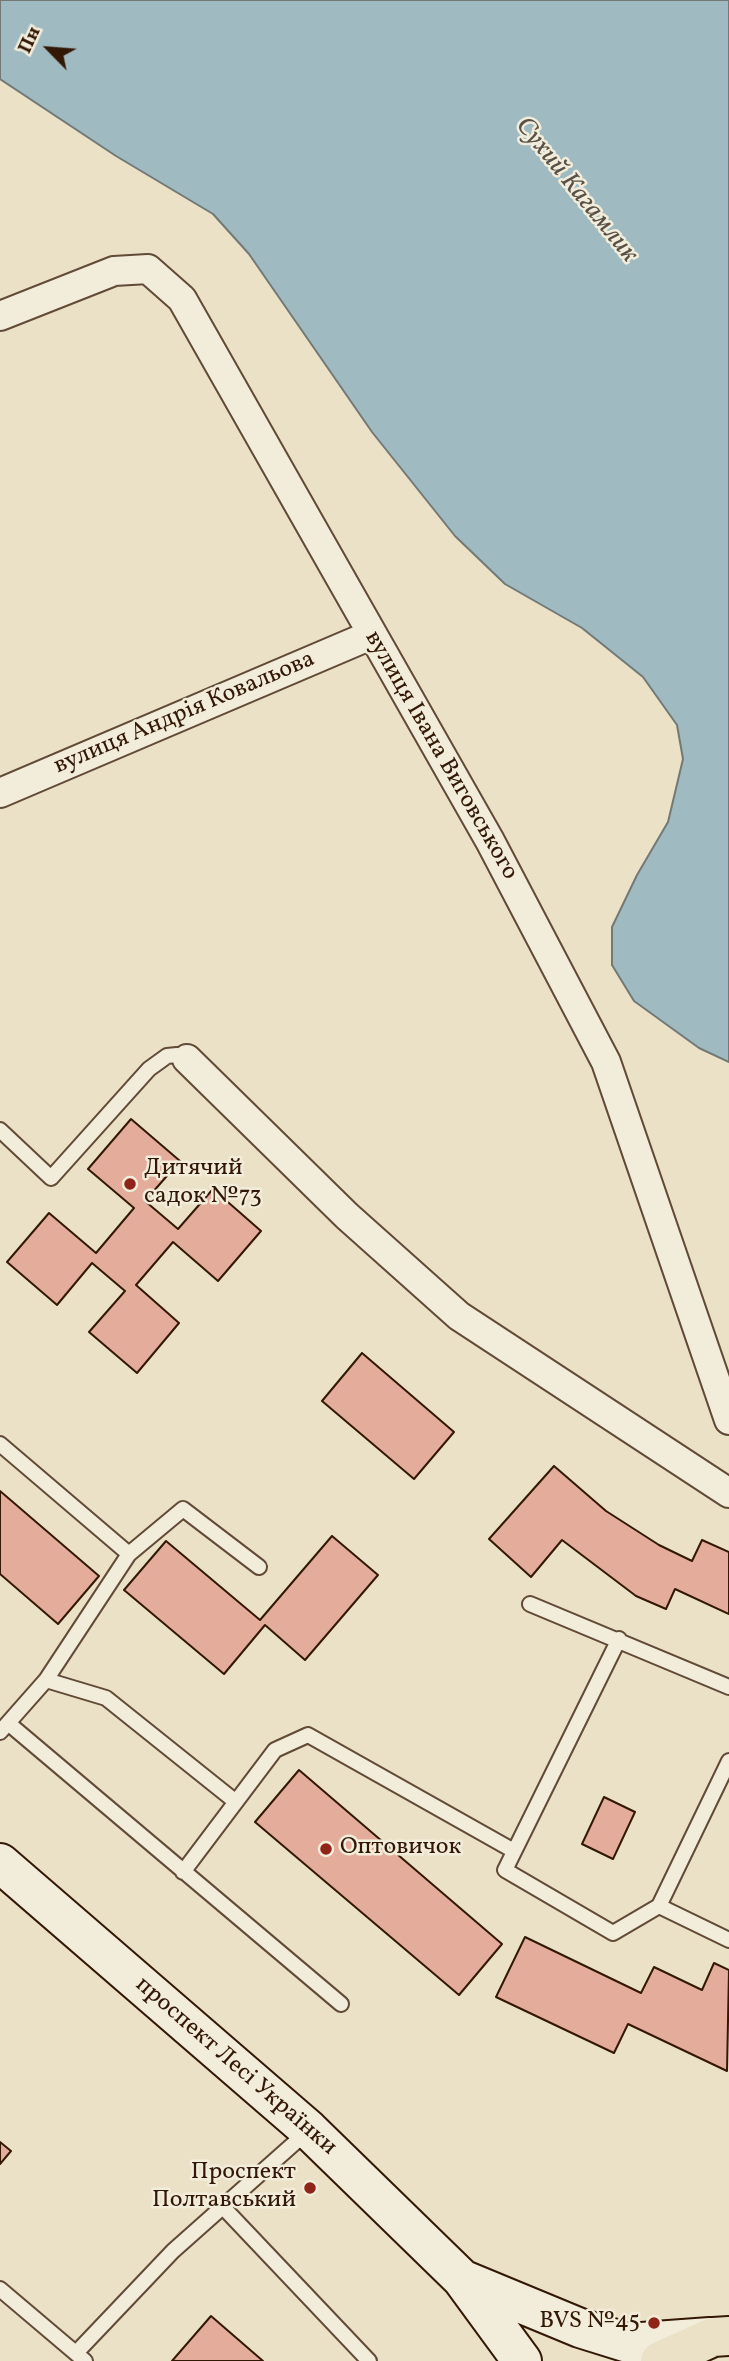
<!DOCTYPE html>
<meta charset="utf-8">
<style>
body{margin:0}
#map{position:relative;width:729px;height:2361px;overflow:hidden;background:#ebe1c7;font-family:Vollkorn,serif}
canvas{display:block}
.north{position:absolute;left:14px;top:14px;width:70px;height:70px;-webkit-text-stroke:5px #f2ecdb;paint-order:stroke;rotate:295deg;font-size:19px;font-weight:700;line-height:28px;text-align:center;color:#331805}
.north::after{content:'';display:block;margin:auto;width:24px;height:32px;background:#331805;clip-path:polygon(50% 0,100% 100%,50% 72%,0 100%)}
</style>
<div id="map">
<canvas width="729" height="2361"></canvas>
<div class="north">Пн</div>
</div>
<script>
const ctx = document.querySelector('canvas').getContext('2d');
ctx.lineJoin = 'round';
function paint(path, color) {
  ctx.fillStyle = color;
  ctx.fill(path, 'evenodd');
}
function poly(rows) {
  const path = new Path2D();
  for (const r of rows) {
    path.moveTo(r[0], r[1]);
    for (let i = 2; i < r.length; i += 2) path.lineTo(r[i], r[i + 1]);
  }
  return path;
}
function strokePath(path, color, width, dash) {
  ctx.strokeStyle = color;
  ctx.lineWidth = width;
  ctx.lineCap = dash ? 'butt' : 'round';
  ctx.setLineDash(dash || []);
  ctx.stroke(path);
}
function drawText(font, color, halo, rows, align = 'center') {
  ctx.font = font + ' Vollkorn,serif';
  ctx.lineWidth = 5;
  ctx.setLineDash([]);
  ctx.textBaseline = 'middle';
  ctx.strokeStyle = halo;
  ctx.fillStyle = color;
  for (const [text, x, y, turn = 0] of rows) {
    ctx.save();
    ctx.translate(x, y);
    ctx.rotate((+turn || 0) * Math.PI / 180);
    ctx.textAlign = isNaN(turn) ? turn : align;
    if (halo) ctx.strokeText(text, 0, 0);
    ctx.fillText(text, 0, 0);
    ctx.restore();
  }
}
const water = poly([
 [0,0,729,0,729,1062,699,1048,634,1001,612,965,612,927,637,875,668,822,683,759,677,725,643,677,582,628,505,584,455,536,372,432,249,254,213,214,116,156,0,79,0,0]
]);
const building = poly([
 [131,1119,180,1161,145,1201,178,1229,213,1189,261,1231,218,1281,173,1242,136,1285,179,1323,137,1373,89,1332,125,1291,92,1263,57,1305,7,1262,49,1213,96,1253,134,1208,88,1169,131,1119],
 [362,1353,454,1432,414,1479,322,1401,362,1353],
 [554,1466,606,1511,659,1545,692,1561,702,1540,729,1552,729,1614,675,1589,666,1609,636,1596,562,1540,531,1577,489,1539,554,1466],
 [0,1491,99,1576,58,1624,0,1574,0,1491],
 [332,1536,378,1575,305,1660,265,1625,224,1674,124,1590,166,1541,260,1620,332,1536],
 [299,1770,502,1944,459,1995,255,1822,299,1770],
 [604,1797,635,1812,613,1859,582,1844,604,1797],
 [525,1937,641,1993,654,1967,702,1990,714,1963,729,1970,727,2071,628,2024,614,2053,496,1997,525,1937],
 [0,2142,11,2151,0,2164,0,2142],
 [211,2316,263,2361,172,2361,211,2316]
]);
const lane = poly([
 [0,1130,51,1178,149,1069,167,1056,177,1055,187,1059],
 [0,1444,129,1554,183,1509,259,1567],
 [530,1604,729,1687],
 [619,1639,505,1870,613,1933,659,1906,729,1761],
 [46,1680,129,1554],
 [8,1723,341,2004],
 [0,1732,46,1680,106,1698,236,1802],
 [183,1872,275,1750,308,1735,514,1851],
 [659,1906,729,1940],
 [222,2206,369,2361],
 [0,2289,85,2361],
 [76,2353,173,2251,308,2131]
]);
const street = poly([
 [0,316,114,271,148,269,182,299,490,841,606,1062,729,1420],
 [0,793,371,635],
 [187,1059,347,1216,459,1316,729,1493]
]);
const secondary = poly([
 [0,1863,309,2130,462,2279,522,2361],
 [464,2280,580,2328,628,2343,710,2337]
]);
const highway = poly([
 [660,2361,713,2337,729,2336]
]);
const markers = [
 [130,1184,7,"#8f2418"],
 [326,1849,7,"#8f2418"],
 [310,2188,7,"#8f2418"],
 [654,2323,7,"#8f2418"]
];
const streetNames = [
 ["вулиця Андрія Ковальова",185,714,-23],
 ["вулиця Івана Виговського",440,756,60],
 ["проспект Лесі Українки",235,2067,41]
];
const poiNames = [
 ["Дитячий",144,1170],
 ["садок №73",144,1198],
 ["Оптовичок",340,1849],
 ["Проспект",296,2174,"right"],
 ["Полтавський",296,2202,"right"],
 ["BVS №45",640,2323,"right"]
];
const waterNames = [
 ["Сухий Кагамлик",575,191,51]
];
paint(water, '#9fbac1');
strokePath(water, '#747976', 2);
paint(building, '#e4ac9a');
strokePath(building, '#331805', 2);
strokePath(lane, '#614a36', 18);
strokePath(street, '#614a36', 32);
strokePath(secondary, '#331805', 42);
strokePath(highway, '#331805', 42);
strokePath(lane, '#f2ecdb', 14);
strokePath(street, '#f2ecdb', 28);
strokePath(secondary, '#f2ecdb', 38);
strokePath(highway, '#ebe1c7', 38);
for (const [x, y, r, color] of markers) {
  const dot = new Path2D();
  dot.arc(x, y, r, 0, 2 * Math.PI);
  ctx.fillStyle = color;
  ctx.fill(dot);
  strokePath(dot, '#f2ecdb', 2.5);
}
drawText('24px', '#331805', '#f2ecdb', streetNames);
drawText('24px', '#331805', '#f2ecdb', poiNames, 'left');
drawText('italic 26px', '#595147', '#f2ecdb', waterNames);
</script>
